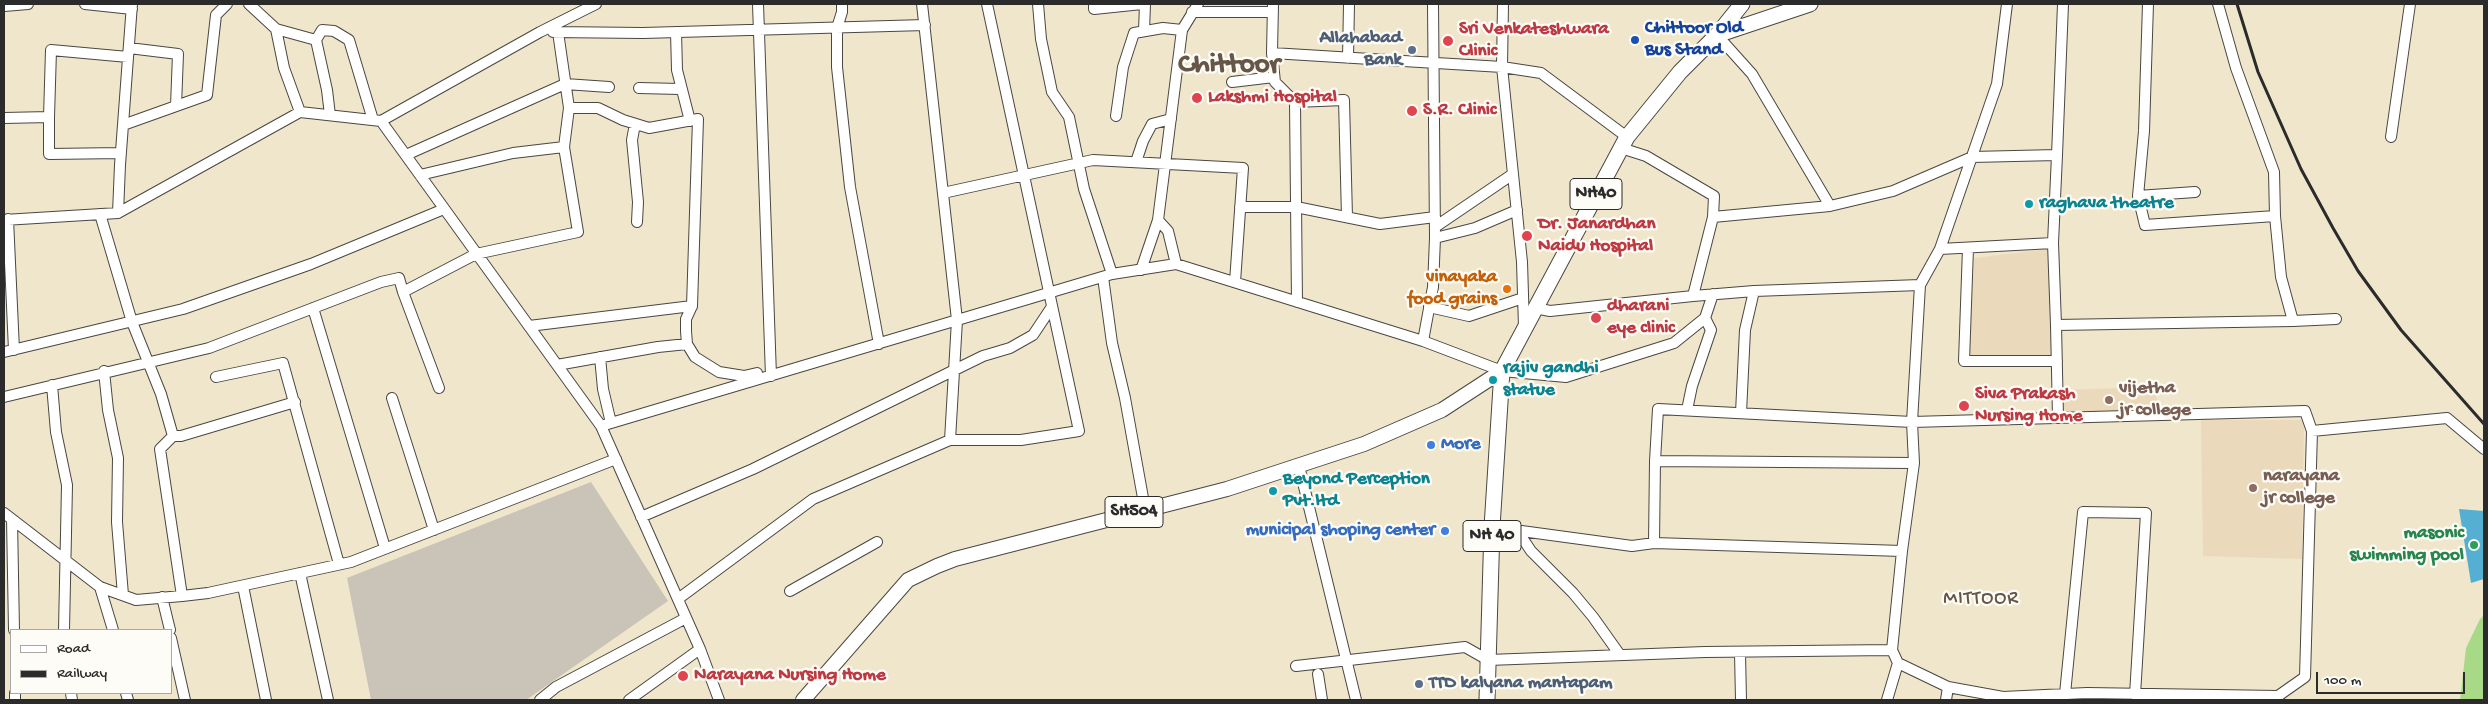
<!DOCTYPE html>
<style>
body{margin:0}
#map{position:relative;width:2488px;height:704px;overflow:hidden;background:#f0e6cb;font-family:"Gochi Hand",sans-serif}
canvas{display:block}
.frame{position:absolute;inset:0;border:5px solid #2b2b2b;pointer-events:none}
.legend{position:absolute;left:10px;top:629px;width:162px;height:65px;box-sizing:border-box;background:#fdfcf7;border:1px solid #a9a8a5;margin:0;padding:6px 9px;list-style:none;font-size:15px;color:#2b2b2b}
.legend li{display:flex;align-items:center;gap:10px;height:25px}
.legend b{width:25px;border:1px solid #a9a8a5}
.scale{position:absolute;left:2316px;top:672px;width:149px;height:22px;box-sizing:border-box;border:2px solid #2b2b2b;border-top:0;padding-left:6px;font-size:15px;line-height:18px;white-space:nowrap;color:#2b2b2b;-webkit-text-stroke:4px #fdfcf7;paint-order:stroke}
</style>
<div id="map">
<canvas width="2488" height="704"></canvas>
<div class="frame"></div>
<ul class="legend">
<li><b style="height:6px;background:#fff"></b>Road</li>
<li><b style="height:6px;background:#2b2b2b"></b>Railway</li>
</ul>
<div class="scale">100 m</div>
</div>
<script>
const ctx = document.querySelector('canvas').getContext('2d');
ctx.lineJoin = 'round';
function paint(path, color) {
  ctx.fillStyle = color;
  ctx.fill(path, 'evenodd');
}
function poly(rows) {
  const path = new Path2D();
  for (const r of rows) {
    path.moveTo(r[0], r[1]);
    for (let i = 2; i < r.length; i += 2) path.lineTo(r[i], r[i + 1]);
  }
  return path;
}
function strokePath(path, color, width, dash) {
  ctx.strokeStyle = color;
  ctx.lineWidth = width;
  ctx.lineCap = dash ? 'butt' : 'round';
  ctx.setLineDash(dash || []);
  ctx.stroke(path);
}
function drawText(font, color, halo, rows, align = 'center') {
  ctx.font = font + ' "Gochi Hand",sans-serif';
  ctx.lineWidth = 4.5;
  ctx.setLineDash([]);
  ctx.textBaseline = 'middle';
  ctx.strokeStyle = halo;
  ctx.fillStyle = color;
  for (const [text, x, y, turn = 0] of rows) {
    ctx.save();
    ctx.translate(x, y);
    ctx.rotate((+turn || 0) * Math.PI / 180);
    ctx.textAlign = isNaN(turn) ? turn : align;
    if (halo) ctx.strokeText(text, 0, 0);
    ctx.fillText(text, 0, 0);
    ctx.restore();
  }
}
const built = poly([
 [2049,249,2052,355,1969,355,1974,258],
 [2156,387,2157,410,2060,413,2061,390],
 [2201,420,2304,420,2302,559,2203,556]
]);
const industrial = poly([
 [591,482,668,601,526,700,371,700,347,578]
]);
const green = poly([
 [2484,615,2484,700,2460,700,2466,648,2480,619]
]);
const water = poly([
 [2459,509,2484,511,2484,579,2471,583]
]);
const minor = poly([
 [85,4,132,9],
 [249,4,276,29,284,68,300,112],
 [758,4,771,376],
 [842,4,842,12,837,28,837,67,850,187,879,344],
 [922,4,957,320,950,440],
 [1038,4,1041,39,1052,92,1069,117,1084,189,1112,274],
 [1094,4,1094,9,1142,4],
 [1273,4,1272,53,1502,67,1541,73,1627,137],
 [1503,4,1502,67,1522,262,1524,327],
 [2148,4,2144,131,2138,196,2195,192],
 [2218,4,2236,68,2274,172,2275,216],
 [4,6,28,4],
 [1192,12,1273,12],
 [276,29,316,40,327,90,330,115],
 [1144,31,1145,4],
 [553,32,643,33,925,25],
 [676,32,677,70,690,121],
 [1717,35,1752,74,1830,206,1893,191,1972,157,2057,155,2053,243],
 [316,40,322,30,334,31,349,40,373,120],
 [129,48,178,54,176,106],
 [1272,53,1275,82,1295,102,1297,302],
 [1348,58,1349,4],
 [1232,82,1274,77],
 [639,88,680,89],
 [1295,102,1344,100,1347,217],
 [1116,116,1123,67,1134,33,1163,28,1182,30],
 [49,117,51,50,128,57],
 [4,118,49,117,49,154,121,153],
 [381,121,601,426,700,649,719,700],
 [635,124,632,140,638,202,637,222],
 [123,125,207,95,216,15,227,4],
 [2391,137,2410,4],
 [1621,148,1646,156,1714,196,1713,217],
 [406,155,565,84,609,87],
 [2057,155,2063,4],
 [1136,162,1143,141,1152,124,1171,119],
 [420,175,513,153,564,147],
 [943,193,1093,160,1243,168,1235,282],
 [1240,207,1296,207,1380,224,1435,217],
 [118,213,120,165,132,4],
 [100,214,132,322,161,394,173,436],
 [8,219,14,350],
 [4,220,118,213,300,112,381,121,540,32,596,4],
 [1158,220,1168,231,1176,264],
 [1435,227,1513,174],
 [1435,238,1475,228,1517,210],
 [1968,248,1964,361,2057,361],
 [1940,249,1997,84,2007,4],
 [1141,270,1158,220,1182,30,1198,4],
 [1103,277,1112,343,1125,398,1145,509],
 [1920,285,1940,249,2053,243,2056,325],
 [403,292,439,388],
 [1693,296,1754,291],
 [692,306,686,319,686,331,687,344,695,357,719,372,744,376,757,373],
 [1429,307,1469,316,1523,298],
 [313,308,385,548],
 [1535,308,1550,311,1693,296,1713,217,1830,206],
 [2293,321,2336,319],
 [529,326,692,306,698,119,649,128,623,120,598,108,569,108,558,32],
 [1423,341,1433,287,1435,238,1433,4],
 [4,352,183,309,311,264,444,209],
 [600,357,603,389,611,423],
 [557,365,658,347,687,344],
 [104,371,108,410,118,458,117,522,123,595],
 [216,377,283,363,339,564],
 [52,385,56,432,67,485,64,630],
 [4,397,209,348,381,282,399,278,403,292,476,254,578,232,564,147,569,108],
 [392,398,434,530],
 [1687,410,1692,386,1711,330,1705,318],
 [1741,413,1745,330,1754,291,1920,285,1912,422,2305,411,2312,431,2447,418,2484,449],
 [2058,417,2056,325,2293,321,2281,277,2275,216,2145,225,2138,196],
 [601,426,1112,274,1176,264,1423,341,1502,371,1566,377,1674,343,1705,318,1713,294],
 [1655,461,1658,409,1912,422,1914,463],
 [1299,466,1356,700],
 [4,513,100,587,136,600,182,596,208,593,351,562,616,459],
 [641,517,753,469,983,356,1010,348,1033,335,1051,308],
 [12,519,14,630],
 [1492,527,1632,546,1654,543,1902,551,1892,650],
 [1517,530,1531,551,1573,593,1593,617,1620,655],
 [1654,543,1655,461,1914,463,1902,551],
 [300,573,328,700],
 [243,586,266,700],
 [100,587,113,630],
 [790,591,877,542],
 [182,596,160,449,173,436,181,436,295,402],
 [162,597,170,630],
 [678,599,813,499,950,440,1021,440,1079,431,987,4],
 [171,638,185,700],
 [1740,653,1741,700],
 [1898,663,1948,687],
 [1296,666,1465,647,1488,660,1705,652,1892,650,1898,663,1887,700],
 [1318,674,1322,700],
 [15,693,15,700],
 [71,693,72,700],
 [126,693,128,700],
 [2065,694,2083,512,2146,513,2135,695],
 [2278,696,2305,677,2312,431],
 [540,700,556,687,686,618],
 [629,700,700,649],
 [1946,700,1948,687,2003,697,2087,693,2278,696,2278,700]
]);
const major = poly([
 [803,700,908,580,937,566,955,559,1227,489,1364,444,1442,410,1502,371]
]);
const highway = poly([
 [1717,35,1810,4],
 [1487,700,1492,527,1502,371,1627,137,1680,72,1717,35,1742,4]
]);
const rail = poly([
 [2237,4,2258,72,2301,169,2333,228,2358,271,2401,330,2484,424]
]);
const markers = [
 [1635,40,5,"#1a4fb4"],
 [1448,41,6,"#e0444e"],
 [1412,50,5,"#5c6f8a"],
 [1197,98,6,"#e0444e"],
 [1412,111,6,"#e0444e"],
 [2029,204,5,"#0f9aa8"],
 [1527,236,6,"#e0444e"],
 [1507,289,5,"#e8710a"],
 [1596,318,6,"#e0444e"],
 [1493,380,5,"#0f9aa8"],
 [2109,400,5,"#8d6e63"],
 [1964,406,6,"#e0444e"],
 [1431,445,5,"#3f7fe0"],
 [2253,488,5,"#8d6e63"],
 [1273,491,5,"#0f9aa8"],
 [1445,531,5,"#3f7fe0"],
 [2474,545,5,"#2e9e5b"],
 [683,676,6,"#e0444e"],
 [1419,684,5,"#5c6f8a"]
];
const shields = [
 [1596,194,52],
 [1134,512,58],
 [1492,536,58]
];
const shieldNames = [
 ["NH40",1596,194],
 ["SH504",1134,512],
 ["NH 40",1492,536]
];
const transitNames = [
 ["Chittoor Old",1645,29],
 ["Bus Stand",1645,51]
];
const healthNames = [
 ["Sri Venkateshwara",1459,30],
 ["Clinic",1459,52],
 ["Lakshmi Hospital",1208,98],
 ["S.R. Clinic",1423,111],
 ["Dr. Janardhan",1538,225],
 ["Naidu Hospital",1538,247],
 ["dharani",1607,307],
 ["eye clinic",1607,329],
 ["Siva Prakash",1975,395],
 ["Nursing Home",1975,417],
 ["Narayana Nursing Home",694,676]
];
const serviceNames = [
 ["Allahabad",1402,39],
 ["Bank",1402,61],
 ["TTD kalyana mantapam",1429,684,"left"]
];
const cultureNames = [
 ["raghava theatre",2039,204],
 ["rajiv gandhi",1503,369],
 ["statue",1503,391],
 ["Beyond Perception",1283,480],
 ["Pvt.ltd",1283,502]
];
const foodNames = [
 ["vinayaka",1497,278],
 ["food grains",1497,300]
];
const educationNames = [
 ["vijetha",2119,389],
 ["jr college",2119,411],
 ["narayana",2263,477],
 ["jr college",2263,499]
];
const shopNames = [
 ["More",1441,445],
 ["municipal shoping center",1435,531,"right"]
];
const leisureNames = [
 ["masonic",2464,534],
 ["swimming pool",2464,556]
];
const neighbourhoodNames = [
 ["MITTOOR",1981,600]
];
const townNames = [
 ["Chittoor",1229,67]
];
paint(built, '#ead9ba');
paint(industrial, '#cac3b8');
paint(green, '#a8d987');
paint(water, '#55afd3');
strokePath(minor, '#494743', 12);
strokePath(major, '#494743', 16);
strokePath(highway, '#494743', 17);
strokePath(minor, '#fff', 10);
strokePath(major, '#fff', 14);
strokePath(highway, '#fff', 15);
strokePath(rail, '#2b2b2b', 3);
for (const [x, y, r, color] of markers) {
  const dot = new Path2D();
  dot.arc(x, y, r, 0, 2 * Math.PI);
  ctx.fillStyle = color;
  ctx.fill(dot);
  strokePath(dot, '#fdfcf7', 2);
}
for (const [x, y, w] of shields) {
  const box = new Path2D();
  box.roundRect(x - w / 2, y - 15.5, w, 31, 4);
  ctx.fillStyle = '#fdfcf7';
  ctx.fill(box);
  strokePath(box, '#2b2b2b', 1);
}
drawText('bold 18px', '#2b2b2b', null, shieldNames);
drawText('bold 19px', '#164399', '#fdfcf7', transitNames, 'left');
drawText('bold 19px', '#be3a42', '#fdfcf7', healthNames, 'left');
drawText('bold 19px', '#4e5e75', '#fdfcf7', serviceNames, 'right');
drawText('bold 19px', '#0d838f', '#fdfcf7', cultureNames, 'left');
drawText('bold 19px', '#c56008', '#fdfcf7', foodNames, 'right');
drawText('bold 19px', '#785e54', '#fdfcf7', educationNames, 'left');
drawText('bold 19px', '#366cbe', '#fdfcf7', shopNames, 'left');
drawText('bold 19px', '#27864d', '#fdfcf7', leisureNames, 'right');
ctx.letterSpacing = '1px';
drawText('20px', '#655647', '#fdfcf7', neighbourhoodNames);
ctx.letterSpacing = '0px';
drawText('bold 29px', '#655647', '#fdfcf7', townNames);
</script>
